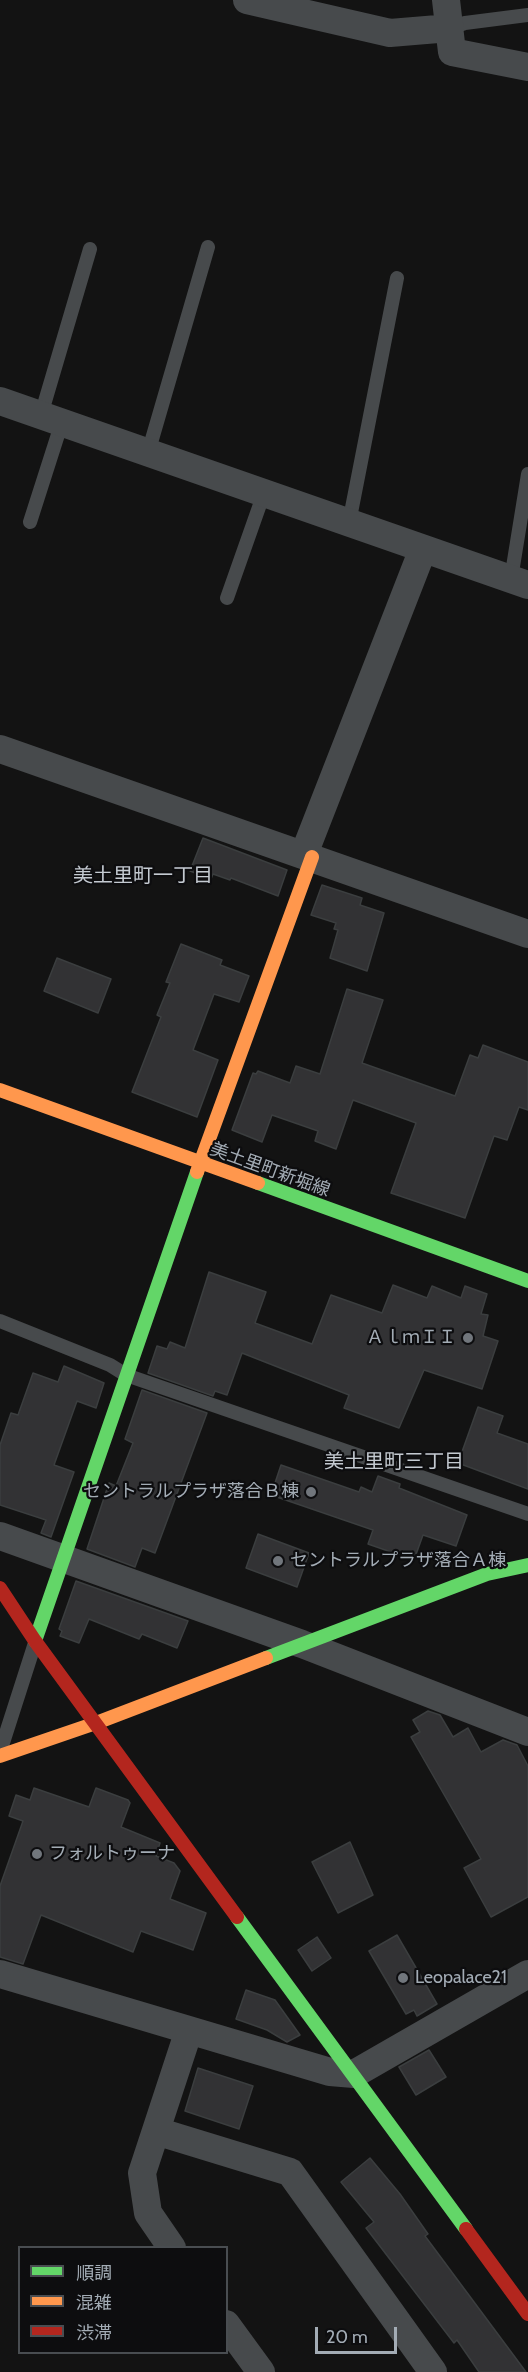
<!DOCTYPE html>
<meta charset="utf-8">
<style>
body{margin:0}
#map{position:relative;width:528px;height:2372px;overflow:hidden;background:#131313;font-family:Cabin,"Noto Sans JP",sans-serif}
canvas{display:block}
.legend{position:absolute;left:18px;top:2246px;width:210px;height:108px;box-sizing:border-box;background:#0d0d0f;border:2px solid #494d51;margin:0;padding:8px 10px;list-style:none;font-size:18px;color:#a3acb5}
.legend li{display:flex;align-items:center;gap:12px;height:30px}
.legend b{width:30px;border:2px solid #494d51}
.scale{position:absolute;left:315px;top:2327px;width:82px;height:27px;box-sizing:border-box;border:3px solid #a3acb5;border-top:0;padding-left:8px;font-size:18px;line-height:21px;white-space:nowrap;color:#a3acb5;-webkit-text-stroke:4px #0d0d0f;paint-order:stroke}
</style>
<div id="map">
<canvas width="528" height="2372"></canvas>
<ul class="legend">
<li><b style="height:8px;background:#63d668"></b>順調</li>
<li><b style="height:8px;background:#ff974d"></b>混雑</li>
<li><b style="height:8px;background:#b3261e"></b>渋滞</li>
</ul>
<div class="scale">20 m</div>
</div>
<script>
const ctx = document.querySelector('canvas').getContext('2d');
ctx.lineJoin = 'round';
function paint(path, color) {
  ctx.fillStyle = color;
  ctx.fill(path, 'evenodd');
}
function poly(rows) {
  const path = new Path2D();
  for (const r of rows) {
    path.moveTo(r[0], r[1]);
    for (let i = 2; i < r.length; i += 2) path.lineTo(r[i], r[i + 1]);
  }
  return path;
}
function strokePath(path, color, width, dash) {
  ctx.strokeStyle = color;
  ctx.lineWidth = width;
  ctx.lineCap = dash ? 'butt' : 'round';
  ctx.setLineDash(dash || []);
  ctx.stroke(path);
}
function drawText(font, color, halo, rows, align = 'center') {
  ctx.font = font + ' Cabin,"Noto Sans JP",sans-serif';
  ctx.lineWidth = 4.5;
  ctx.setLineDash([]);
  ctx.textBaseline = 'middle';
  ctx.strokeStyle = halo;
  ctx.fillStyle = color;
  for (const [text, x, y, turn = 0] of rows) {
    ctx.save();
    ctx.translate(x, y);
    ctx.rotate((+turn || 0) * Math.PI / 180);
    ctx.textAlign = isNaN(turn) ? turn : align;
    if (halo) ctx.strokeText(text, 0, 0);
    ctx.fillText(text, 0, 0);
    ctx.restore();
  }
}
const building = poly([
 [203,838,287,870,278,896,231,878,230,880,213,874,211,879,190,871,203,838],
 [322,885,362,898,360,905,384,913,367,971,330,958,338,930,334,929,336,923,311,915,322,885],
 [181,944,222,960,220,965,249,976,239,1002,214,994,193,1050,218,1060,197,1117,132,1092,161,1017,157,1015,170,983,166,982,181,944],
 [57,958,111,979,98,1013,44,991,57,958],
 [347,989,383,1000,362,1063,455,1096,470,1055,478,1058,483,1045,528,1062,528,1110,519,1107,507,1140,494,1136,465,1218,391,1193,416,1123,353,1100,336,1149,315,1141,318,1131,272,1115,262,1142,232,1130,253,1073,256,1074,258,1071,290,1083,296,1066,320,1074,347,989],
 [209,1272,266,1292,255,1323,312,1344,331,1295,382,1313,393,1285,427,1298,432,1286,461,1298,465,1286,487,1294,481,1314,488,1315,483,1336,498,1341,482,1389,424,1370,399,1428,344,1408,349,1395,242,1353,227,1395,215,1391,213,1396,148,1373,157,1346,167,1349,170,1342,185,1348,209,1272],
 [64,1366,104,1383,96,1408,77,1401,54,1465,74,1472,51,1537,41,1533,46,1520,0,1505,0,1445,11,1413,18,1415,33,1373,58,1382,64,1366],
 [142,1390,207,1413,155,1553,142,1548,135,1567,87,1549,109,1483,116,1486,133,1443,125,1439,142,1390],
 [478,1407,503,1416,497,1433,528,1444,528,1489,458,1463,478,1407],
 [281,1465,359,1492,361,1487,372,1492,378,1476,400,1484,399,1488,467,1515,456,1546,423,1535,414,1560,368,1544,373,1530,271,1495,281,1465],
 [258,1534,309,1553,297,1587,246,1568,258,1534],
 [76,1581,188,1621,177,1648,142,1634,139,1639,89,1619,79,1643,60,1636,62,1631,59,1629,76,1581],
 [428,1711,440,1715,453,1737,468,1728,481,1752,503,1740,517,1745,528,1766,528,1897,491,1917,464,1868,481,1859,411,1737,420,1732,413,1720,428,1711],
 [34,1788,89,1807,96,1788,128,1800,130,1803,121,1827,160,1843,156,1856,174,1863,180,1871,170,1899,206,1913,193,1950,141,1931,133,1952,41,1915,23,1964,0,1957,0,1886,23,1821,9,1816,16,1795,30,1800,34,1788],
 [350,1842,373,1895,338,1913,312,1862,350,1842],
 [397,1935,437,2004,417,2016,414,2010,406,2014,369,1951,397,1935],
 [317,1937,331,1958,312,1971,298,1950,317,1937],
 [246,1990,275,2000,300,2035,287,2042,267,2030,236,2019,246,1990],
 [429,2050,446,2077,416,2095,399,2067,429,2050],
 [198,2068,253,2086,239,2129,185,2111,198,2068],
 [370,2158,400,2194,428,2234,425,2236,526,2372,479,2372,457,2340,454,2343,366,2228,374,2222,341,2182,370,2158]
]);
const lane = poly([
 [450,28,465,23,528,15],
 [41,415,90,249],
 [148,453,208,247],
 [30,522,62,422],
 [349,523,397,278],
 [511,579,528,474],
 [227,598,264,493],
 [0,1321,110,1365,126,1375,528,1514],
 [0,1752,35,1643]
]);
const street = poly([
 [247,0,390,33,450,28],
 [446,0,452,52,528,67],
 [0,401,528,585],
 [0,749,528,934],
 [304,854,423,549],
 [0,1536,302,1644,528,1732],
 [0,1974,330,2072,354,2074,528,1974],
 [156,2131,290,2172,433,2372],
 [172,2248,148,2213,142,2173,189,2030],
 [226,2324,261,2372]
]);
const fast = poly([
 [258,1183,528,1281],
 [35,1641,197,1172],
 [266,1658,487,1574,528,1565],
 [237,1917,466,2229]
]);
const slow = poly([
 [0,1090,258,1183],
 [197,1172,312,857],
 [0,1756,96,1723,266,1658]
]);
const jam = poly([
 [0,1588,35,1641,237,1917],
 [466,2229,528,2314]
]);
const markers = [
 [468,1338,6,"#71767c"],
 [311,1492,6,"#71767c"],
 [278,1561,6,"#71767c"],
 [37,1854,6,"#71767c"],
 [403,1978,6,"#71767c"]
];
const streetNames = [
 ["美土里町新堀線",270,1170,20]
];
const poiNames = [
 ["ＡｌｍＩＩ",456,1338,"right"],
 ["セントラルプラザ落合Ｂ棟",299,1492,"right"],
 ["セントラルプラザ落合Ａ棟",290,1561],
 ["フォルトゥーナ",49,1854],
 ["Leopalace21",415,1978]
];
const neighbourhoodNames = [
 ["美土里町一丁目",143,876],
 ["美土里町三丁目",394,1462]
];
paint(building, '#323234');
strokePath(building, '#3b3e3f', 1.5);
strokePath(lane, '#474a4c', 14);
strokePath(street, '#474a4c', 28);
strokePath(fast, '#63d668', 14);
strokePath(slow, '#ff974d', 14);
strokePath(jam, '#b3261e', 14);
for (const [x, y, r, color] of markers) {
  const dot = new Path2D();
  dot.arc(x, y, r, 0, 2 * Math.PI);
  ctx.fillStyle = color;
  ctx.fill(dot);
  strokePath(dot, '#0d0d0f', 2);
}
drawText('18px', '#a3acb5', '#0d0d0f', streetNames);
drawText('18px', '#a3acb5', '#0d0d0f', poiNames, 'left');
drawText('20px', '#c4cad1', '#0d0d0f', neighbourhoodNames);
</script>
